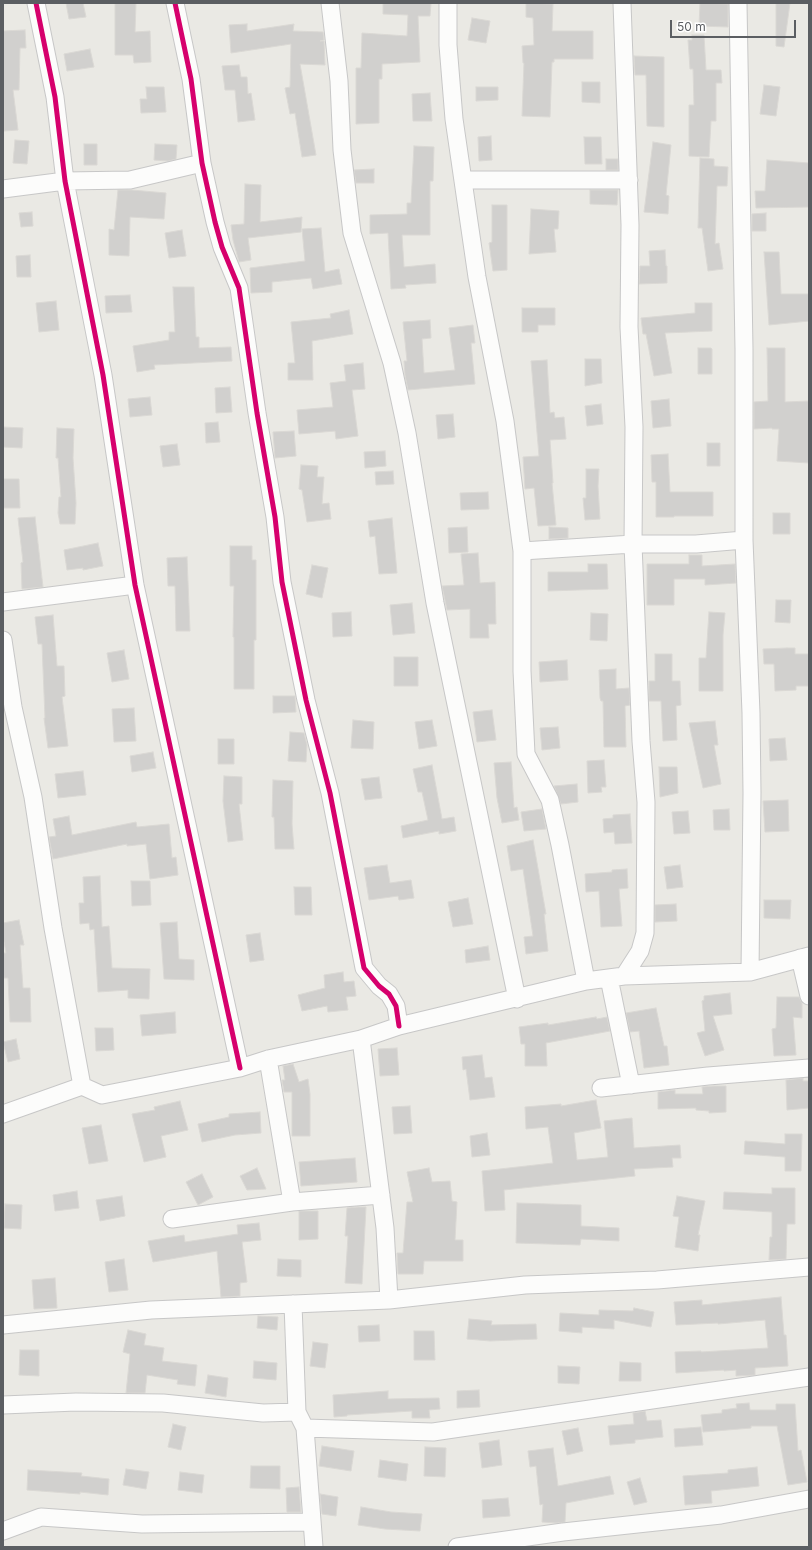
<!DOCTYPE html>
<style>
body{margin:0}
#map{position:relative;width:812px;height:1550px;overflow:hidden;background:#eae9e4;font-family:Inter,sans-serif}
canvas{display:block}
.frame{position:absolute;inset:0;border:4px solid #5b5e62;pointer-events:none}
.scale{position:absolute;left:670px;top:20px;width:126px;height:18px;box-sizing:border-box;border:2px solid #5b5e62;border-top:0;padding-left:5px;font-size:12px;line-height:14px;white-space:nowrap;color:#5b5e62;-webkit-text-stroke:3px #fff;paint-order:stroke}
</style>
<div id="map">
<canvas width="812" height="1550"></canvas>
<div class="frame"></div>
<div class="scale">50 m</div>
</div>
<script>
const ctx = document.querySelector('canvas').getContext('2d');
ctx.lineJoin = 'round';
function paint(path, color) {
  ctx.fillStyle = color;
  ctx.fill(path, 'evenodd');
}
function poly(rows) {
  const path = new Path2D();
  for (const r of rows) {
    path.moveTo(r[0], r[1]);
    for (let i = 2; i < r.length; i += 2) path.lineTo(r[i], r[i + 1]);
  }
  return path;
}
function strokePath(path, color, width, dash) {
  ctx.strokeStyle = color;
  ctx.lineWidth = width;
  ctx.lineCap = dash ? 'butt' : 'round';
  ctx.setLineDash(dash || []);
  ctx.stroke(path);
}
const building = poly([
 [66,3,83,3,86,17,69,19,66,3],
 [115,3,136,3,135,32,150,31,151,62,134,63,133,55,115,55,115,3],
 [383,3,431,3,430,16,418,16,420,62,382,64,382,79,379,79,379,123,356,124,356,68,361,68,362,33,407,36,408,15,383,14,383,3],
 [526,3,553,4,552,31,593,31,593,59,554,59,554,62,552,62,550,117,522,116,524,63,523,63,522,46,534,45,533,18,526,17,526,3],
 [700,3,728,4,728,27,699,26,700,3],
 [776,3,790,3,784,47,776,46,776,3],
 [472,18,490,21,486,43,468,40,472,18],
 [247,24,247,31,294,24,293,31,323,32,324,40,320,41,324,41,325,65,300,64,316,155,302,157,295,113,290,114,285,88,290,87,291,44,231,53,229,25,247,24],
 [25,30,26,48,20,48,19,90,13,90,18,130,4,131,3,31,25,30],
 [692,35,704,35,706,70,721,70,722,83,716,83,716,121,711,121,709,157,689,156,689,105,694,105,693,69,690,69,688,40,692,40,692,35],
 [90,49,94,67,67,71,64,54,90,49],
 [634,56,664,57,664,127,647,126,646,75,635,75,634,56],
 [239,65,241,77,247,77,248,94,251,93,255,120,238,122,235,90,225,90,222,66,239,65],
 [582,82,600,82,600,103,582,102,582,82],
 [764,85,780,87,776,116,760,114,764,85],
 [146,87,164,87,166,112,141,113,140,99,147,99,146,87],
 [476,87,498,87,498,100,476,101,476,87],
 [430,93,432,121,413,121,412,94,430,93],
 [491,136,492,160,479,161,478,137,491,136],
 [584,137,601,137,602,164,585,164,584,137],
 [15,140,29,141,27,164,13,163,15,140],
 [653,142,671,145,666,195,669,196,668,214,644,212,653,142],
 [84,144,97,144,97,165,84,165,84,144],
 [155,144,177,145,176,159,168,161,154,160,155,144],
 [414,146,434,147,433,181,430,181,430,235,402,235,404,267,435,264,436,283,405,285,406,288,391,289,388,233,370,234,370,215,407,214,407,203,411,203,414,146],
 [700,158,714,159,714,166,728,167,727,186,717,186,715,244,719,243,723,269,708,271,702,228,698,228,700,158],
 [606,159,618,159,618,170,606,170,606,159],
 [767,160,809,163,809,207,756,208,755,191,765,191,767,160],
 [374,169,374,183,356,183,354,170,374,169],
 [245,184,261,185,260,222,302,217,301,232,248,238,251,260,239,262,233,240,231,225,244,224,245,184],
 [118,190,132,190,166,193,164,219,130,217,129,256,109,255,109,229,114,230,118,190],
 [590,190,618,190,617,205,590,204,590,190],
 [492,205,507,205,507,270,493,271,489,243,492,242,492,205],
 [531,209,559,211,558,229,554,229,556,252,529,254,531,209],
 [32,212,33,226,21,227,19,213,32,212],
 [766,213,766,231,752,231,752,214,766,213],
 [321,228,325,272,339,269,342,284,313,289,311,278,272,282,272,292,251,293,250,268,305,261,302,229,321,228],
 [182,230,186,256,169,258,165,233,182,230],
 [665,250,666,266,667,266,667,283,639,284,640,266,650,266,649,251,665,250],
 [764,252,779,252,781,294,809,294,809,321,769,325,764,252],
 [30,255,31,277,17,277,16,256,30,255],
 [173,287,194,287,196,337,199,337,199,348,231,347,232,361,154,365,155,369,137,372,133,346,169,340,169,332,175,332,173,287],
 [130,295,132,312,106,313,105,296,130,295],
 [56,301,59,330,39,332,36,303,56,301],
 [695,303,712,303,712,331,665,333,672,373,654,376,646,334,643,334,641,318,695,313,695,303],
 [522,308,555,308,555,325,538,325,538,332,522,332,522,308],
 [349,310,353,334,312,341,313,380,288,380,288,363,295,363,291,322,331,318,330,314,349,310],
 [430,320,431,338,422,339,424,373,455,370,449,328,473,325,475,343,471,343,475,384,408,390,405,375,404,361,407,361,403,322,430,320],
 [698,348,711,348,712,349,712,374,698,374,698,348],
 [767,348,785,348,785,402,809,401,809,463,777,461,779,429,772,429,772,428,754,429,754,402,768,401,767,348],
 [585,359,601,359,602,383,585,386,585,359],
 [547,360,550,413,554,412,555,418,564,417,566,439,550,440,553,483,552,483,556,525,538,526,534,488,525,489,523,457,539,456,531,361,547,360],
 [363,363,365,389,352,390,358,436,336,439,335,431,299,434,297,410,333,407,330,383,346,381,344,365,363,363],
 [230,387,232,412,216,413,215,388,230,387],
 [150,397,152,415,130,417,128,399,150,397],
 [669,399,671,426,653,428,651,401,669,399],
 [601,404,603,424,587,426,585,406,601,404],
 [453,414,455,437,438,439,436,415,453,414],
 [218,422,220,442,206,443,205,423,218,422],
 [3,427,23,428,22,448,3,447,3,427],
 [57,428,74,429,73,458,76,503,75,524,60,524,58,513,59,497,61,497,58,458,56,458,57,428],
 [294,431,296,456,275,458,273,432,294,431],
 [707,443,720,443,720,466,707,466,707,443],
 [177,444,180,465,163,467,160,446,177,444],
 [385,451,386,466,365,468,364,452,385,451],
 [668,454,670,492,713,492,713,516,674,516,674,517,656,517,656,482,652,482,651,455,668,454],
 [301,465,318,466,317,477,324,477,322,504,329,503,331,519,307,522,302,490,299,489,301,465],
 [586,469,599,469,598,486,600,519,585,520,583,498,586,498,586,469],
 [393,471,394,484,376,485,375,472,393,471],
 [3,479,19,479,20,508,3,508,3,479],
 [488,492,489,509,461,510,460,493,488,492],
 [773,513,790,513,790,534,773,534,773,513],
 [35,517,43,587,22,589,21,563,23,562,18,518,35,517],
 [392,518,397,573,379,574,375,536,370,537,368,521,392,518],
 [467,527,468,552,449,553,448,528,467,527],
 [549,527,568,528,568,538,549,539,549,527],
 [98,543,103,566,83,570,83,568,67,570,64,550,98,543],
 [230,546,252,546,252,560,256,560,256,640,254,640,254,689,234,689,234,637,233,637,234,586,230,586,230,546],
 [478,553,480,583,495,582,496,624,488,624,489,638,470,638,470,609,447,610,442,586,464,585,461,554,478,553],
 [689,555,702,555,702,566,735,564,736,583,705,585,705,579,674,579,674,605,647,605,647,564,689,564,689,555],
 [187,557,190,631,176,631,175,586,168,586,167,558,187,557],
 [588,564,607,564,608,589,548,591,548,572,588,572,588,564],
 [312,565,328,568,322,598,306,594,312,565],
 [776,600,791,600,790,623,775,622,776,600],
 [412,603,415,633,393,635,390,605,412,603],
 [351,612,352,636,333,637,332,613,351,612],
 [709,612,725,613,723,635,723,691,699,691,699,658,706,658,709,612],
 [591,613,608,614,607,641,590,640,591,613],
 [53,615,57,666,64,666,65,696,62,697,68,746,48,748,44,718,45,718,42,644,38,644,35,617,53,615],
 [787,648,795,648,795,654,809,654,809,686,796,686,796,690,775,691,774,664,764,664,763,649,787,648],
 [124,650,129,679,112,682,107,653,124,650],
 [655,654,672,654,672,681,680,681,681,705,676,706,677,740,663,741,661,701,649,701,649,681,655,681,655,654],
 [394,657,418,657,418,686,394,686,394,657],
 [567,660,568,680,540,682,539,662,567,660],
 [616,669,616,689,629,688,630,705,625,706,626,747,604,747,603,701,601,701,600,698,599,670,616,669],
 [273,696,295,696,296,712,273,713,273,696],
 [134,708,136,741,114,742,112,709,134,708],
 [492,710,496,740,477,742,473,712,492,710],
 [353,720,374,722,373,749,351,748,353,720],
 [432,720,437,746,419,749,415,722,432,720],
 [715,721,718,745,714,745,721,784,703,788,689,723,715,721],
 [558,727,560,748,542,750,540,728,558,727],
 [290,732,304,733,307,745,306,762,288,761,290,732],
 [785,738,787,760,770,761,769,739,785,738],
 [218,739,234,739,234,764,218,764,218,739],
 [153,752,156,768,132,772,130,756,153,752],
 [604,760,606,787,601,787,602,792,588,793,587,761,604,760],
 [511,762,514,808,517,807,519,820,502,823,497,798,494,763,511,762],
 [432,765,442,819,454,817,456,831,439,834,439,831,403,838,401,826,428,820,422,792,418,792,413,769,432,765],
 [659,767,677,767,678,793,660,797,659,767],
 [83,771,86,795,58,798,55,774,83,771],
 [224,776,242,777,242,804,239,804,243,840,228,842,223,801,224,776],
 [379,777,382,798,365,800,361,779,379,777],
 [273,780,293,781,292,824,294,849,275,849,274,817,272,817,273,780],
 [577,784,578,802,561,804,554,786,577,784],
 [788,800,789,831,765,832,763,801,788,800],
 [542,809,546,829,524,831,521,812,542,809],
 [729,809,730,830,714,830,713,810,729,809],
 [688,811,690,833,674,834,672,812,688,811],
 [630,814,632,843,615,844,614,832,604,833,603,819,613,818,613,815,630,814],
 [69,816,72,835,136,822,137,827,169,824,172,858,176,857,178,875,150,879,146,844,127,846,127,844,53,859,49,837,56,836,53,819,69,816],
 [533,840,546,914,544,914,548,951,526,954,524,937,533,936,523,869,511,871,507,846,533,840],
 [387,865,390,883,411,880,414,898,399,900,398,896,369,900,364,868,387,865],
 [680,865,683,887,667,889,664,867,680,865],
 [627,869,628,888,619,889,622,926,601,927,599,891,586,892,585,874,612,872,612,870,627,869],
 [100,876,102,927,109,926,112,968,150,969,149,999,128,998,128,990,98,992,94,929,90,930,89,923,80,924,79,903,84,903,83,877,100,876],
 [131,881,150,881,151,905,132,906,131,881],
 [294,887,311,887,312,915,295,915,294,887],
 [468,898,473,924,453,927,448,902,468,898],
 [764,900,791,900,790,919,764,918,764,900],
 [676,904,677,921,655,922,655,905,676,904],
 [19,920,24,945,20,945,23,988,30,988,31,1022,10,1022,8,978,4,978,3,970,3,953,6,953,3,936,3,923,19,920],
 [177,922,179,959,194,960,194,980,164,979,160,923,177,922],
 [260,933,264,960,250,962,246,935,260,933],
 [488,946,490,960,466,963,465,950,488,946],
 [343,972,344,982,354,981,356,996,346,997,348,1010,328,1012,327,1006,302,1011,298,995,325,988,324,975,343,972],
 [730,993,732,1014,713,1016,724,1050,705,1056,697,1033,705,1031,702,1001,704,1000,704,996,730,993],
 [777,997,799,997,802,1003,802,1018,793,1017,796,1055,774,1056,772,1029,776,1028,777,997],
 [656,1008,664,1046,667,1046,669,1065,644,1068,639,1031,630,1032,626,1013,656,1008],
 [175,1012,176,1033,142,1036,140,1015,175,1012],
 [596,1017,597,1019,607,1017,610,1031,546,1043,547,1066,525,1066,525,1044,521,1044,519,1027,548,1023,548,1025,596,1017],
 [95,1028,113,1028,114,1050,96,1051,95,1028],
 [16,1039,20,1059,8,1062,3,1042,16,1039],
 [397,1048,399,1075,380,1076,378,1049,397,1048],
 [482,1055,485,1078,492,1077,495,1097,470,1100,466,1069,463,1070,462,1057,482,1055],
 [293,1064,299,1082,308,1079,310,1094,310,1136,292,1136,292,1092,284,1092,282,1080,285,1080,283,1066,293,1064],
 [803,1078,803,1081,809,1081,809,1108,787,1110,786,1080,803,1078],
 [714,1086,726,1086,726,1112,709,1113,709,1111,696,1110,696,1108,658,1109,658,1092,675,1090,675,1094,703,1094,702,1087,714,1086],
 [596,1100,601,1128,574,1133,577,1160,608,1157,604,1121,632,1118,634,1148,680,1145,681,1158,672,1158,673,1167,634,1169,635,1176,504,1190,505,1210,485,1211,482,1171,553,1163,548,1127,526,1129,525,1107,561,1104,561,1106,596,1100],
 [180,1101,188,1130,161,1136,166,1157,144,1162,132,1114,155,1110,154,1107,180,1101],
 [410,1106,412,1133,394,1134,392,1107,410,1106],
 [260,1112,261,1133,235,1135,202,1142,198,1124,229,1117,229,1114,260,1112],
 [101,1125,108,1161,89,1164,82,1128,101,1125],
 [487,1133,490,1155,472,1157,470,1136,487,1133],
 [785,1134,802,1134,801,1171,785,1171,785,1157,744,1154,745,1141,785,1144,785,1134],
 [355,1158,357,1182,301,1186,299,1162,355,1158],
 [257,1168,266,1189,247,1190,240,1176,257,1168],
 [429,1168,432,1182,450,1181,452,1201,457,1202,455,1240,463,1240,463,1261,424,1261,423,1274,398,1274,397,1253,403,1253,407,1202,413,1202,407,1172,429,1168],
 [202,1174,213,1197,198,1205,186,1182,202,1174],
 [772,1188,795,1188,795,1224,787,1224,786,1259,769,1260,770,1237,772,1237,772,1212,723,1209,724,1192,772,1194,772,1188],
 [77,1191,79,1208,55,1211,53,1195,77,1191],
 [122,1196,125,1216,100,1221,96,1200,122,1196],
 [677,1196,705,1201,698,1235,700,1235,698,1251,675,1247,679,1217,673,1216,677,1196],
 [517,1203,581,1205,581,1226,619,1228,619,1241,581,1239,580,1245,516,1243,517,1203],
 [5,1204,22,1205,21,1229,4,1228,5,1204],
 [358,1207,366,1207,362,1284,345,1283,348,1236,345,1236,347,1208,358,1207],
 [299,1211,318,1211,318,1239,299,1240,299,1211],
 [259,1223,261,1240,242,1242,247,1282,240,1283,240,1296,221,1297,217,1251,153,1262,148,1241,184,1235,185,1242,238,1234,237,1225,259,1223],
 [124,1259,128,1290,109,1292,105,1262,124,1259],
 [278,1259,301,1260,301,1277,277,1276,278,1259],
 [55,1278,57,1308,34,1309,32,1280,55,1278],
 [781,1297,784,1335,786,1335,788,1366,755,1368,755,1375,736,1376,736,1370,724,1371,724,1370,676,1373,675,1352,701,1351,701,1352,768,1348,765,1320,718,1324,718,1323,676,1325,674,1302,702,1300,702,1305,781,1297],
 [634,1308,654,1312,651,1327,614,1320,614,1329,582,1327,582,1333,559,1331,560,1313,599,1315,599,1310,633,1311,634,1308],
 [258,1316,278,1317,277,1330,257,1328,258,1316],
 [469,1319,492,1321,491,1325,536,1324,537,1339,490,1341,467,1339,469,1319],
 [379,1325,380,1341,359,1342,358,1326,379,1325],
 [128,1330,146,1334,144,1345,164,1348,162,1361,197,1365,195,1386,177,1384,178,1380,147,1375,145,1393,126,1393,130,1354,123,1352,128,1330],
 [414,1331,434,1331,435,1360,414,1360,414,1331],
 [313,1342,328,1344,325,1368,310,1366,313,1342],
 [20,1350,39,1350,39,1376,19,1375,20,1350],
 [254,1361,277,1363,276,1380,253,1378,254,1361],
 [620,1362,641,1363,641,1381,619,1381,620,1362],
 [558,1366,580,1367,579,1384,558,1383,558,1366],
 [208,1375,228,1378,226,1397,205,1393,208,1375],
 [479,1390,480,1407,457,1408,457,1391,479,1390],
 [388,1391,388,1399,439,1398,440,1409,429,1410,430,1418,412,1418,412,1411,347,1415,347,1416,334,1417,333,1395,388,1391],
 [749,1403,750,1410,776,1410,776,1404,795,1404,798,1451,801,1450,807,1482,788,1485,777,1426,751,1426,751,1428,703,1432,701,1415,722,1413,722,1410,737,1408,736,1404,749,1403],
 [645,1411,647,1421,661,1420,663,1437,635,1440,635,1443,610,1445,608,1426,634,1424,633,1413,645,1411],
 [173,1424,186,1427,181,1450,168,1447,173,1424],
 [701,1427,703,1445,675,1447,674,1429,701,1427],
 [578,1428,583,1451,567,1455,562,1431,578,1428],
 [499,1440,502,1465,482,1468,479,1443,499,1440],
 [322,1446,354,1451,351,1471,319,1466,322,1446],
 [425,1447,446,1448,445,1477,424,1476,425,1447],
 [553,1448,558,1486,610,1476,614,1494,566,1503,565,1522,556,1523,542,1522,543,1504,540,1505,536,1466,530,1467,528,1451,553,1448],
 [380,1460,408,1464,406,1481,378,1477,380,1460],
 [251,1466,280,1466,280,1489,250,1488,251,1466],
 [757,1467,759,1486,711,1491,712,1503,685,1505,683,1476,728,1473,728,1470,757,1467],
 [126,1469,149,1472,146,1489,123,1485,126,1469],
 [28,1470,82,1473,81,1476,109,1479,108,1495,80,1492,80,1494,27,1490,28,1470],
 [180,1472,204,1475,202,1493,178,1490,180,1472],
 [640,1478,647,1502,634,1505,627,1482,640,1478],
 [299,1487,301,1512,287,1512,286,1488,299,1487],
 [320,1494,338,1497,336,1516,322,1514,320,1494],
 [508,1498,510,1516,483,1518,482,1500,508,1498],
 [361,1507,391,1512,422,1514,420,1531,385,1529,358,1525,361,1507]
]);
const minor = poly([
 [36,3,55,97,65,181,103,375,135,585,240,1068],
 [175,3,191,79,202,163,215,222,222,247,239,288,257,413,275,517,282,582,306,700,330,793,364,968,379,986,389,994,396,1006,399,1026],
 [330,3,339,81,342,150,352,233,392,363,407,433,435,603,517,999],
 [448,3,448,45,454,119,477,277,505,421,522,551,522,671,526,754,550,800,560,845,586,981],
 [622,3,630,225,629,327,634,427,633,544,641,741,646,802,645,933,640,951,624,976],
 [738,3,744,349,744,540,751,713,752,793,750,972],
 [463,180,629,180],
 [3,189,65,181,130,180,202,163],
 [522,551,633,544,696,544,744,540],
 [3,602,135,585],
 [3,640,13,707,33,797,53,928,82,1086],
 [800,958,809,996],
 [609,978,631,1085],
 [361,1039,385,1228,389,1300],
 [268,1059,292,1202],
 [601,1088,708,1076,809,1068],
 [3,1114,82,1086,102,1095,240,1068,268,1059,361,1039,399,1026,586,981,624,976,750,972,809,956],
 [172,1219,292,1202,381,1195],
 [293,1304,297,1412,305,1428,314,1547],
 [3,1325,151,1310,389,1300,525,1285,657,1280,809,1267],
 [3,1405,76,1402,163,1403,263,1413,297,1412],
 [305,1428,433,1432,809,1377],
 [3,1531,41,1517,142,1524,312,1522],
 [457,1547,563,1532,721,1515,809,1499]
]);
const cycleway = poly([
 [36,3,55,97,65,181,103,375,135,585,240,1068],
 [175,3,191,79,202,163,215,222,222,247,239,288,257,413,275,517,282,582,306,700,330,793,364,968,379,986,389,994,396,1006,399,1026]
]);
paint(building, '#d1d0ce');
strokePath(building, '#dad8d4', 1);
strokePath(minor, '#c7c7c7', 19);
strokePath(minor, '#fcfcfb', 17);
strokePath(cycleway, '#d6006c', 5);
</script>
